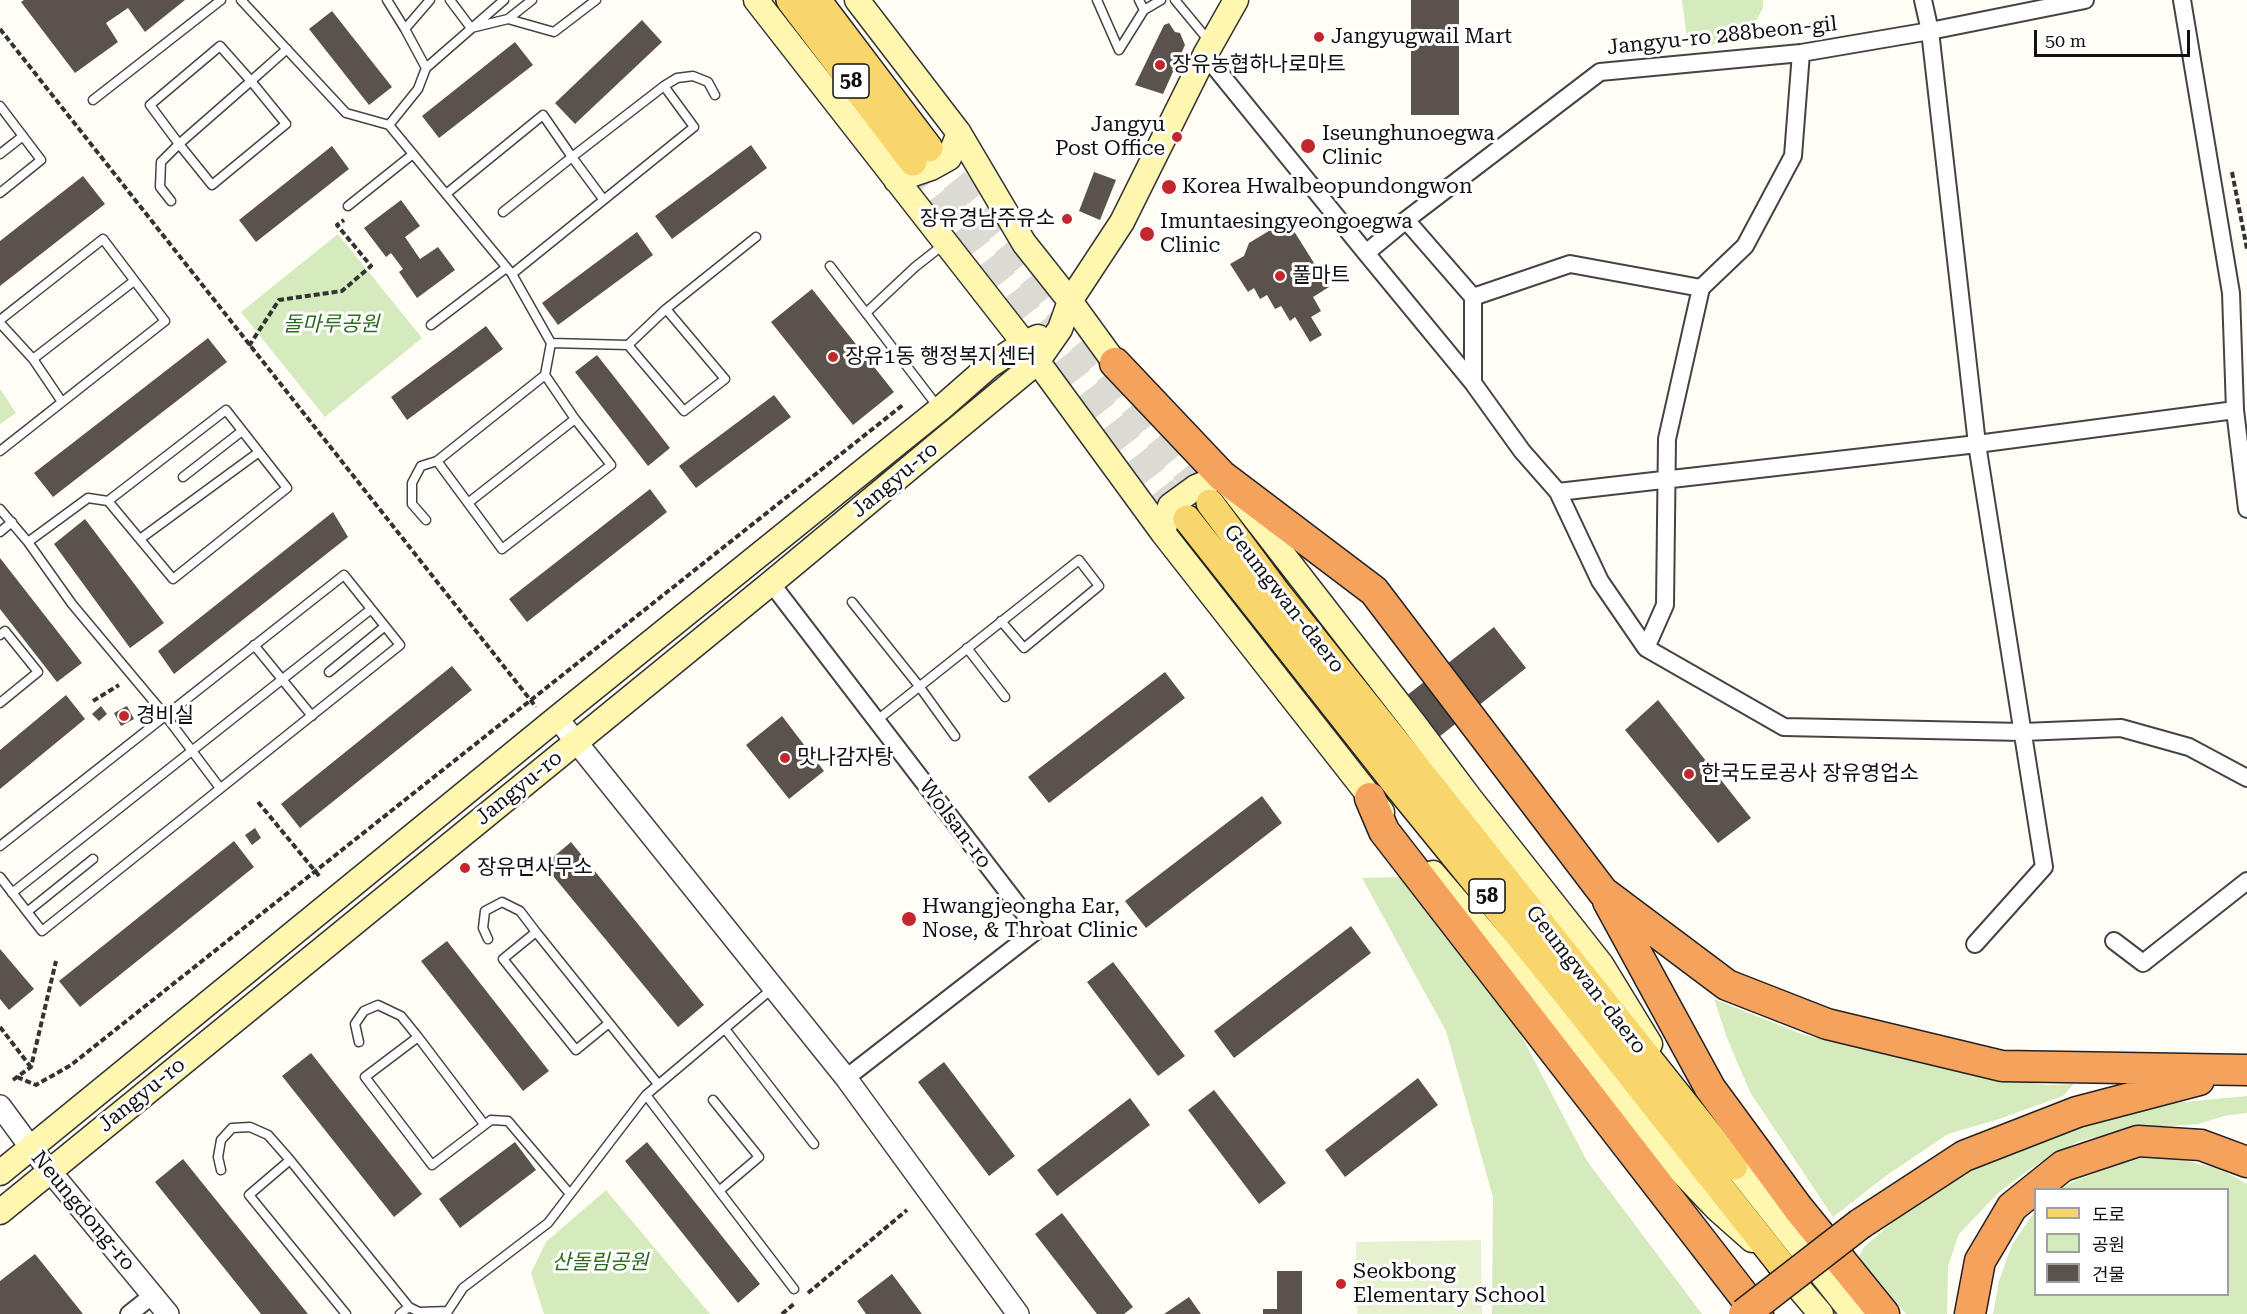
<!DOCTYPE html>
<meta charset="utf-8">
<style>
body{margin:0}
#map{position:relative;width:2247px;height:1314px;overflow:hidden;background:#fffdf5;font-family:"Roboto Serif","Noto Sans KR",serif}
canvas{display:block}
.legend{position:absolute;left:2034px;top:1188px;width:195px;height:108px;box-sizing:border-box;background:#fff;border:2px solid #a0a0a0;margin:0;padding:8px 10px;list-style:none;font-size:18px;color:#111}
.legend li{display:flex;align-items:center;gap:12px;height:30px}
.legend b{width:30px;border:2px solid #a0a0a0}
.scale{position:absolute;left:2034px;top:30px;width:156px;height:27px;box-sizing:border-box;border:3px solid #111;border-top:0;padding-left:8px;font-size:18px;line-height:21px;white-space:nowrap;color:#111;-webkit-text-stroke:4px #fff;paint-order:stroke}
</style>
<div id="map">
<canvas width="2247" height="1314"></canvas>
<ul class="legend">
<li><b style="height:8px;background:#f9d66b"></b>도로</li>
<li><b style="height:16px;background:#d5ebbd"></b>공원</li>
<li><b style="height:16px;background:#5a524d"></b>건물</li>
</ul>
<div class="scale">50 m</div>
</div>
<script>
const ctx = document.querySelector('canvas').getContext('2d');
ctx.lineJoin = 'round';
function paint(path, color) {
  ctx.fillStyle = color;
  ctx.fill(path, 'evenodd');
}
function poly(rows) {
  const path = new Path2D();
  for (const r of rows) {
    path.moveTo(r[0], r[1]);
    for (let i = 2; i < r.length; i += 2) path.lineTo(r[i], r[i + 1]);
  }
  return path;
}
function strokePath(path, color, width, dash) {
  ctx.strokeStyle = color;
  ctx.lineWidth = width;
  ctx.lineCap = dash ? 'butt' : 'round';
  ctx.setLineDash(dash || []);
  ctx.stroke(path);
}
function drawText(font, color, halo, rows, align = 'center') {
  ctx.font = font + ' "Roboto Serif","Noto Sans KR",serif';
  ctx.lineWidth = 6;
  ctx.setLineDash([]);
  ctx.textBaseline = 'middle';
  ctx.strokeStyle = halo;
  ctx.fillStyle = color;
  for (const [text, x, y, turn = 0] of rows) {
    ctx.save();
    ctx.translate(x, y);
    ctx.rotate((+turn || 0) * Math.PI / 180);
    ctx.textAlign = isNaN(turn) ? turn : align;
    if (halo) ctx.strokeText(text, 0, 0);
    ctx.fillText(text, 0, 0);
    ctx.restore();
  }
}
const green = poly([
 [1682,0,1763,0,1763,8,1746,40,1688,48],
 [338,234,422,338,325,417,241,312],
 [0,389,16,413,0,424],
 [1401,877,1512,1018,1587,1161,1702,1314,1492,1314,1493,1197,1446,1031,1362,878],
 [1714,999,1804,1035,1994,1077,2047,1085,2074,1084,2063,1096,1999,1119,1948,1134,1887,1175,1833,1217,1750,1092,1727,1038],
 [2247,1096,2247,1113,2224,1116,2198,1124,2139,1128,2079,1141,2034,1166,1998,1193,1959,1234,1948,1266,1947,1314,1906,1314,1859,1257,1864,1247,1918,1200,1966,1172,2039,1138,2161,1104],
 [2146,1154,2179,1159,2220,1169,2247,1184,2247,1314,1993,1314,1999,1281,2012,1245,2035,1211,2036,1294,2228,1294,2228,1190,2060,1189,2074,1181],
 [606,1190,710,1314,544,1314,531,1273,546,1242]
]);
const pitch = poly([
 [1481,1240,1482,1314,1357,1314,1356,1242]
]);
const building = poly([
 [24,0,185,0,145,32,128,8,106,23,118,42,75,73,21,2],
 [1411,0,1459,0,1459,115,1411,115],
 [332,11,392,87,369,105,309,29],
 [642,20,662,42,575,124,555,103],
 [1169,23,1175,32,1180,33,1185,45,1163,94,1135,85,1164,25],
 [515,42,533,65,439,138,422,116],
 [751,145,767,168,672,239,655,216],
 [332,146,349,169,256,242,239,220],
 [1094,172,1116,180,1100,220,1079,211],
 [83,176,105,204,0,286,0,241],
 [401,200,420,226,405,237,420,259,438,247,455,270,417,298,399,272,403,269,391,253,386,257,364,228],
 [1287,220,1329,287,1313,297,1321,311,1311,317,1322,335,1310,342,1295,317,1290,321,1281,306,1275,309,1267,295,1260,299,1254,288,1248,292,1230,264,1244,256,1249,243],
 [637,232,653,255,558,325,542,303],
 [812,289,894,392,853,425,771,322],
 [486,326,503,349,407,420,391,397],
 [208,338,227,362,53,497,34,473],
 [597,355,670,448,648,466,575,372],
 [774,395,791,417,696,488,679,466],
 [650,489,667,512,527,622,509,599],
 [333,512,348,537,174,674,158,651],
 [85,519,164,623,130,648,54,544],
 [0,558,82,663,57,682,0,609],
 [1494,627,1526,668,1420,752,1387,711],
 [452,666,472,690,300,828,281,804],
 [1165,672,1185,698,1049,803,1028,777],
 [66,695,85,719,0,789,0,750],
 [1658,700,1751,818,1718,843,1625,730],
 [101,706,107,714,99,721,92,714],
 [127,706,134,719,121,726,114,713],
 [782,716,824,771,789,799,746,745],
 [1262,796,1282,823,1146,928,1125,901],
 [255,828,261,838,252,845,245,835],
 [234,841,254,867,80,1007,59,981],
 [571,842,704,1005,678,1027,544,865],
 [1351,926,1371,953,1234,1058,1214,1031],
 [447,941,549,1071,523,1091,421,961],
 [0,949,34,989,9,1010,0,999],
 [1113,962,1185,1056,1158,1076,1087,982],
 [311,1053,422,1194,394,1217,282,1076],
 [944,1062,1015,1156,989,1176,918,1082],
 [1418,1078,1438,1105,1345,1177,1325,1150],
 [1214,1090,1286,1183,1259,1204,1188,1110],
 [1130,1098,1150,1125,1057,1196,1037,1170],
 [515,1142,536,1170,460,1228,439,1199],
 [647,1142,760,1284,738,1303,625,1161],
 [183,1159,308,1314,261,1314,155,1182],
 [1062,1213,1133,1307,1124,1314,1097,1314,1035,1234],
 [35,1254,83,1314,0,1314,0,1281],
 [1277,1271,1302,1271,1302,1314,1263,1314,1263,1309,1277,1309],
 [892,1274,922,1314,866,1314,857,1301],
 [1189,1297,1201,1314,1164,1314]
]);
const primaryTunnel = poly([
 [929,148,1210,503],
 [913,162,1187,519]
]);
const path = poly([
 [0,29,536,707],
 [2232,172,2247,249],
 [249,346,279,300,342,291,371,266,337,225,344,220],
 [93,701,119,685],
 [258,802,320,877],
 [0,1027,30,1066],
 [17,1077,36,1085,71,1065,904,404],
 [13,1080,31,1067,56,961],
 [808,1293,907,1210],
 [782,1314,795,1303]
]);
const service = poly([
 [241,0,346,113,389,125,418,89,426,68,405,29,430,0],
 [387,0,405,29],
 [450,0,471,28,508,19,554,32,596,0],
 [1097,0,1119,50,1144,10,1161,0],
 [1139,0,1144,10],
 [1175,0,1209,41],
 [508,19,532,0],
 [426,68,504,0],
 [664,86,677,78,693,76,708,82,715,95],
 [93,100,221,0],
 [0,106,41,160,0,193],
 [389,125,512,274,694,127,664,86,572,157,603,199],
 [0,154,23,136],
 [446,194,543,115,572,157,503,212],
 [171,201,160,187,161,162,179,144,212,185,286,124,251,81,220,46,150,105,179,144,251,81,287,49],
 [348,206,413,154],
 [830,266,866,313],
 [512,274,551,343,545,375,437,461,502,549,611,465,575,419,545,375],
 [0,320,103,239,165,321,0,451],
 [0,323,33,359,62,402],
 [431,325,506,268],
 [551,343,628,345,666,309,756,237],
 [628,345,684,411,725,379,666,309],
 [33,359,134,281],
 [938,407,866,313,915,267,943,245],
 [183,477,242,431],
 [468,503,575,419],
 [0,509,28,542,72,604,165,715,220,788],
 [426,520,412,504,412,483,421,466,437,461],
 [0,532,12,522],
 [140,539,259,452],
 [28,542,88,498,108,501,226,410,287,488,173,579,108,501],
 [852,602,919,686,955,736],
 [0,635,5,631,38,672,0,703],
 [254,645,312,716],
 [967,648,1005,697],
 [329,672,384,627],
 [876,721,1079,560,1099,586,1024,648,1001,621],
 [0,846,344,575,400,645,42,931,0,877],
 [12,893,370,610],
 [27,912,93,859],
 [488,939,483,928,485,911,502,902,520,911,536,932],
 [609,1023,576,1050,503,959,536,932,658,1084],
 [725,1029,814,1144],
 [359,1042,355,1024,364,1011,378,1005,401,1016,418,1037],
 [646,1095,794,1289],
 [713,1100,759,1157,719,1191],
 [484,1124,418,1037,365,1077,432,1165,491,1120,508,1121,570,1194],
 [221,1170,218,1157,221,1140,232,1128,250,1127,268,1135,290,1160],
 [346,1314,249,1195,290,1160,409,1307,419,1312,448,1311],
 [400,1314,409,1307],
 [446,1314,463,1288,548,1223,646,1095,773,988]
]);
const minor = poly([
 [1923,0,1930,31,2085,0],
 [2182,0,2231,293,2235,410,2247,509],
 [1205,55,1366,253,1406,220,1600,72,1801,53,1930,31,1977,444,2044,867,1975,944],
 [1406,220,1473,297,1473,383,1522,451,1558,492,1600,581,1646,648,1665,605,1667,439,1701,288,1570,264,1473,297],
 [1366,253,1473,383],
 [1701,288,1745,246,1793,156,1801,53],
 [1558,492,1977,444,2235,410],
 [771,583,1037,930,846,1078],
 [1646,648,1784,727,2023,732,2121,728,2189,747,2247,778],
 [2114,941,2143,963,2247,881],
 [129,1314,153,1295]
]);
const tertiary = poly([
 [557,718,846,1078,1018,1314],
 [0,1106,31,1148,168,1314]
]);
const secondary = poly([
 [756,0,1024,343,1163,533,1382,812],
 [857,0,959,133,1024,243,1070,301,1115,363],
 [896,180,931,168,949,158,959,133],
 [1163,533,1170,506,1196,487,1222,476,1413,722,1470,798,1601,964,1650,1044],
 [1433,873,1551,1011,1675,1165,1717,1209,1752,1240],
 [1724,1151,1853,1314],
 [0,1173,557,718,940,409,989,366,1024,343,1038,337],
 [0,1212,771,583,1037,362,1060,329,1070,301,1122,222,1205,55,1236,0],
 [1780,1266,1821,1314]
]);
const primary = poly([
 [790,0,913,162],
 [817,0,929,148],
 [1210,503,1277,593,1734,1166],
 [1187,519,1399,788,1566,993,1787,1272]
]);
const motorway = poly([
 [1115,363,1222,476,1374,591,1603,892,1727,985,1827,1024,2002,1066,2247,1070],
 [1370,798,1384,831,1758,1314],
 [1608,901,1710,1088,1798,1208,1884,1314],
 [1860,1224,1964,1156,2077,1112,2199,1080],
 [1970,1314,1980,1261,2012,1207,2063,1166,2138,1141,2201,1145,2247,1162]
]);
const motorwayBridge = poly([
 [1744,1314,1860,1224]
]);
const markers = [
 [1319,37,6,"#c4262e"],
 [1160,65,6,"#c4262e"],
 [1177,137,6,"#c4262e"],
 [1308,146,8,"#c4262e"],
 [1169,187,8,"#c4262e"],
 [1067,219,6,"#c4262e"],
 [1147,234,8,"#c4262e"],
 [1280,276,6,"#c4262e"],
 [833,357,6,"#c4262e"],
 [124,716,6,"#c4262e"],
 [785,758,6,"#c4262e"],
 [1689,774,6,"#c4262e"],
 [465,868,6,"#c4262e"],
 [909,919,8,"#c4262e"],
 [1341,1284,6,"#c4262e"]
];
const shields = [
 [851,81,36],
 [1487,896,36]
];
const shieldNames = [
 ["58",851,81],
 ["58",1487,896]
];
const streetNames = [
 ["Jangyu-ro 288beon-gil",1722,36,-6],
 ["Jangyu-ro",895,480,-40],
 ["Geumgwan-daero",1284,599,52],
 ["Jangyu-ro",519,788,-39],
 ["Wolsan-ro",955,824,53],
 ["Geumgwan-daero",1586,980,52],
 ["Jangyu-ro",142,1095,-39],
 ["Neungdong-ro",83,1211,50]
];
const poiNames = [
 ["Jangyugwail Mart",1331,37],
 ["장유농협하나로마트",1172,65],
 ["Jangyu",1165,125,"right"],
 ["Post Office",1165,149,"right"],
 ["Iseunghunoegwa",1322,134],
 ["Clinic",1322,158],
 ["Korea Hwalbeopundongwon",1182,187],
 ["장유경남주유소",1055,219,"right"],
 ["Imuntaesingyeongoegwa",1160,222],
 ["Clinic",1160,246],
 ["풀마트",1292,276],
 ["장유1동 행정복지센터",845,357],
 ["경비실",136,716],
 ["맛나감자탕",797,758],
 ["한국도로공사 장유영업소",1701,774],
 ["장유면사무소",477,868],
 ["Hwangjeongha Ear,",922,907],
 ["Nose, & Throat Clinic",922,931],
 ["Seokbong",1353,1272],
 ["Elementary School",1353,1296]
];
const parkNames = [
 ["돌마루공원",331,325],
 ["산돌림공원",600,1263]
];
paint(green, '#d5ebbd');
paint(pitch, '#e6f2cf');
paint(building, '#5a524d');
strokePath(primaryTunnel, '#dbdad3', 27, [27, 14]);
strokePath(service, '#444', 11);
strokePath(minor, '#444', 20);
strokePath(tertiary, '#444', 24);
strokePath(secondary, '#333', 27);
strokePath(primary, '#222', 30);
strokePath(motorway, '#222', 33);
strokePath(path, '#333', 4, [6, 3]);
strokePath(service, '#fff', 8);
strokePath(minor, '#fff', 16);
strokePath(tertiary, '#fff', 21);
strokePath(secondary, '#fff6b0', 24);
strokePath(primary, '#f9d66b', 27);
strokePath(motorway, '#f5a25d', 30);
strokePath(motorwayBridge, '#222', 33, []);
strokePath(motorwayBridge, '#f5a25d', 30);
for (const [x, y, r, color] of markers) {
  const dot = new Path2D();
  dot.arc(x, y, r, 0, 2 * Math.PI);
  ctx.fillStyle = color;
  ctx.fill(dot);
  strokePath(dot, '#fff', 2);
}
for (const [x, y, w] of shields) {
  const box = new Path2D();
  box.roundRect(x - w / 2, y - 17, w, 34, 4.5);
  ctx.fillStyle = '#fff';
  ctx.fill(box);
  strokePath(box, '#111', 1.5);
}
drawText('bold 20px', '#111', null, shieldNames);
drawText('21px', '#111', '#fff', streetNames);
drawText('21px', '#111', '#fff', poiNames, 'left');
drawText('italic 21px', '#2f6b1f', '#fff', parkNames);
</script>
